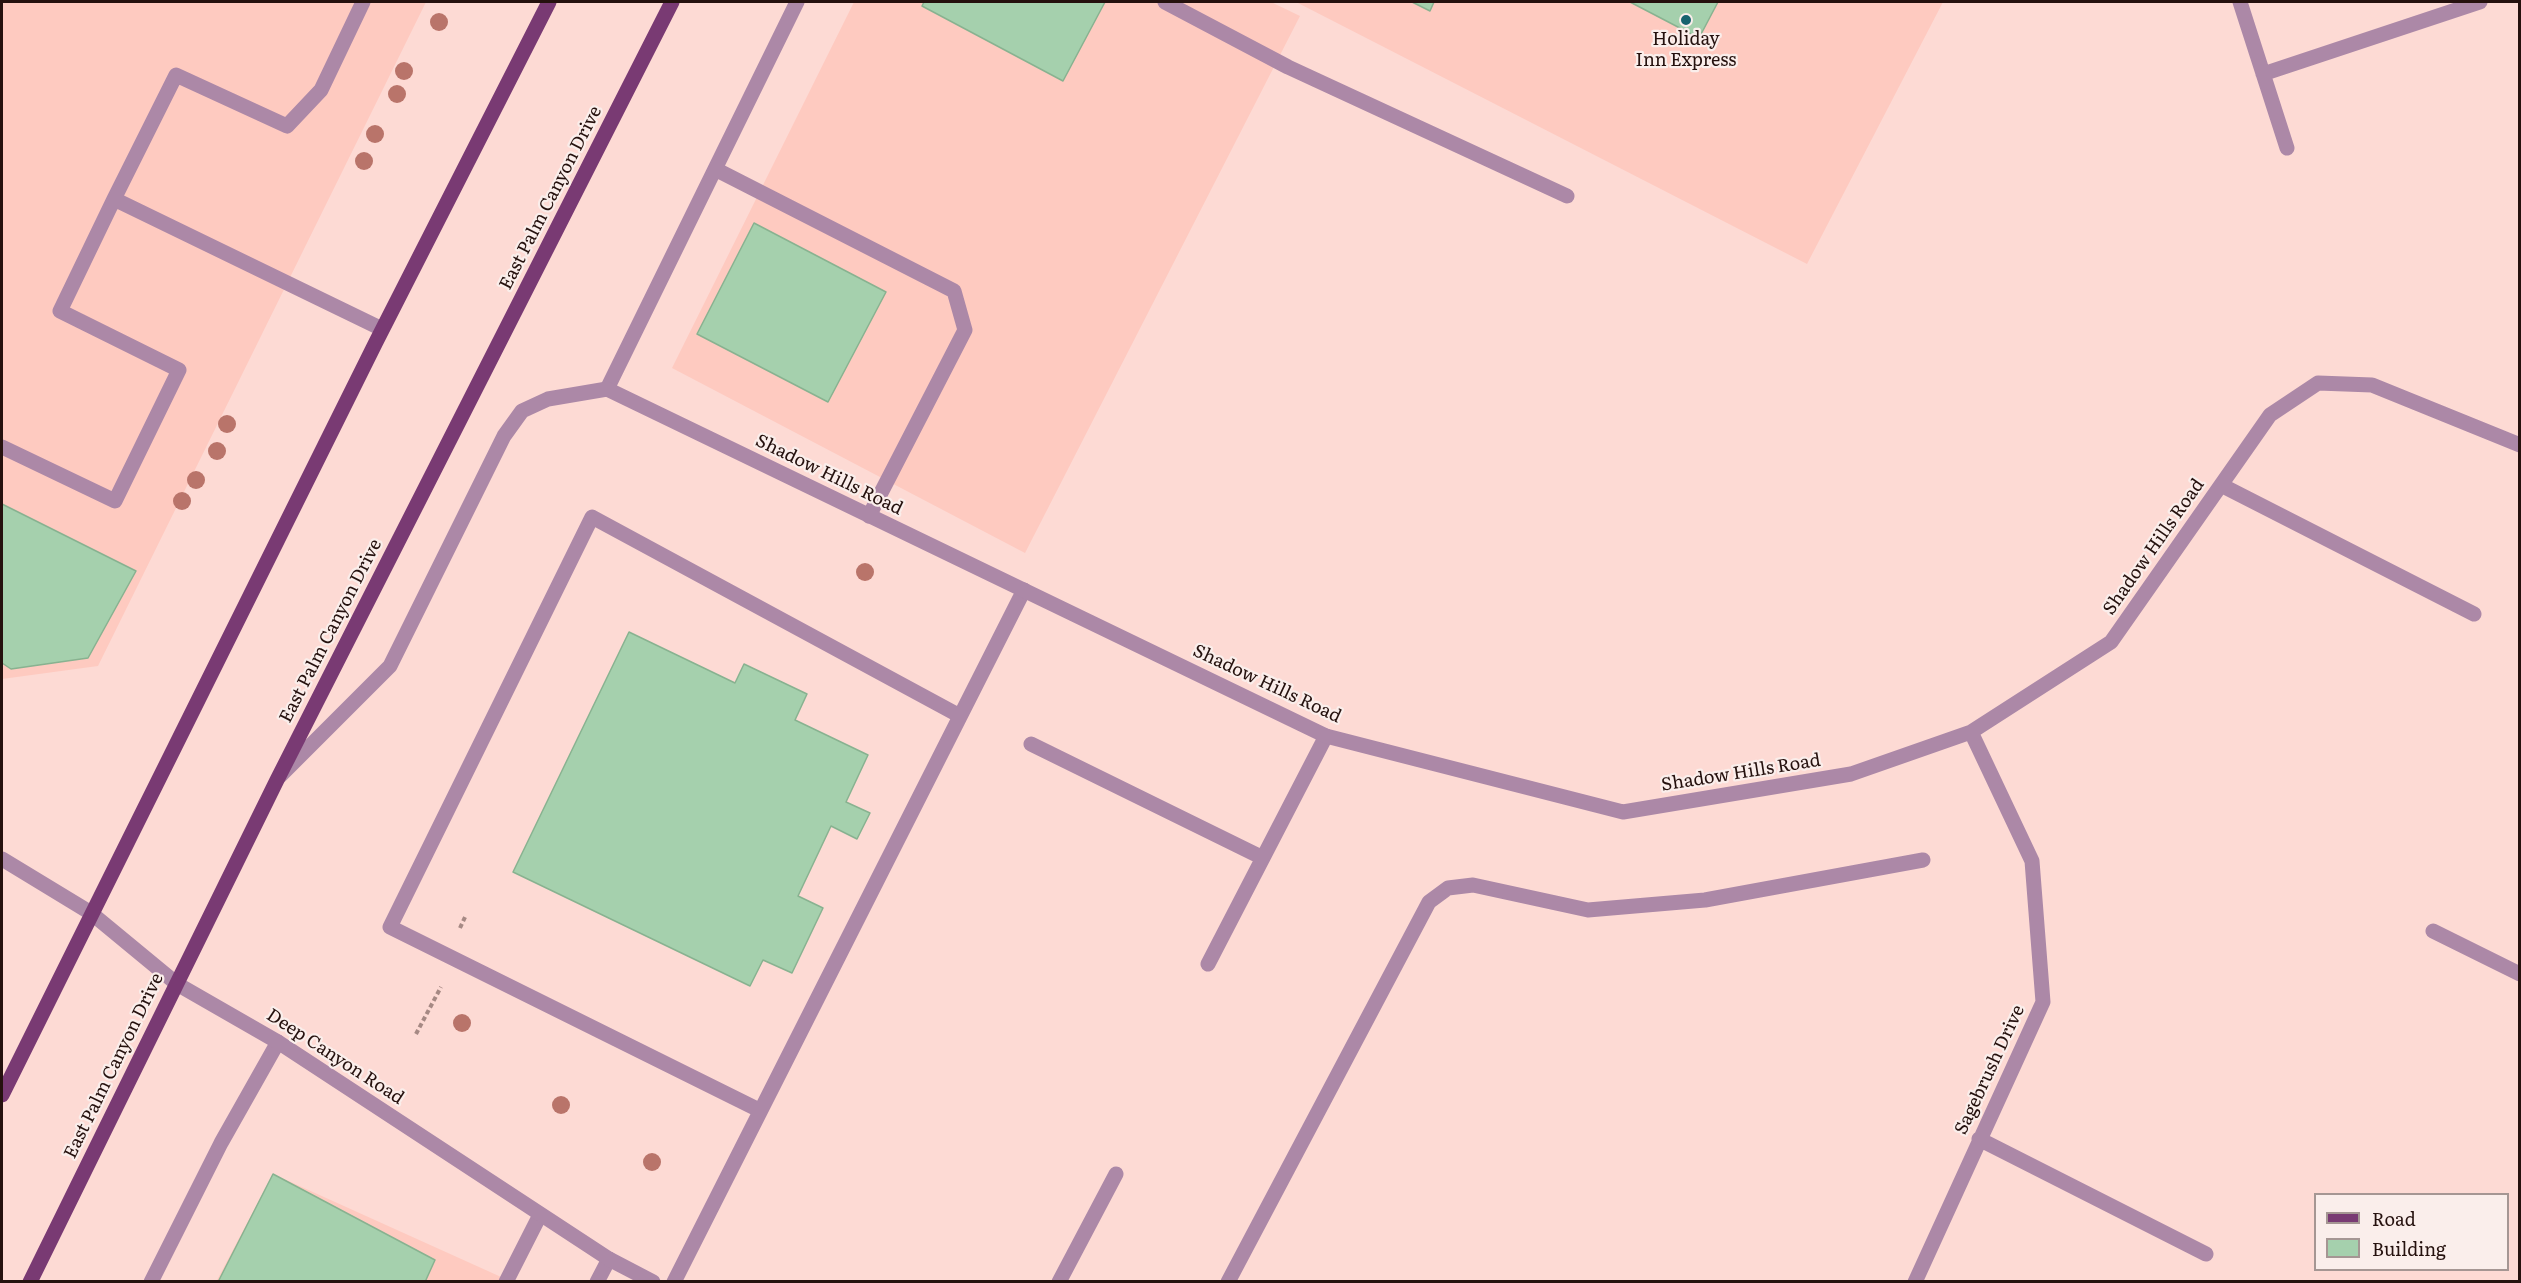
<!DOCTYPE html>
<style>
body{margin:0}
#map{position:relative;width:2521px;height:1283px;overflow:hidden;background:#fddad4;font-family:Literata,serif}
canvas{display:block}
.frame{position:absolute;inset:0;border:3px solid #25110e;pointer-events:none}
.legend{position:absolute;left:2314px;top:1193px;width:195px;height:78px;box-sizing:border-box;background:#faeeeb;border:2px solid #a59693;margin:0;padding:8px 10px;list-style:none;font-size:18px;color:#25110e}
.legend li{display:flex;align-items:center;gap:12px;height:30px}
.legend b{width:30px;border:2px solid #a59693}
</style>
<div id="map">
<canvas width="2521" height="1283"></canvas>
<div class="frame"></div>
<ul class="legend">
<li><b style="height:8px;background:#793a73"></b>Road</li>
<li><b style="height:16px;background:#a5d0ad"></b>Building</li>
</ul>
</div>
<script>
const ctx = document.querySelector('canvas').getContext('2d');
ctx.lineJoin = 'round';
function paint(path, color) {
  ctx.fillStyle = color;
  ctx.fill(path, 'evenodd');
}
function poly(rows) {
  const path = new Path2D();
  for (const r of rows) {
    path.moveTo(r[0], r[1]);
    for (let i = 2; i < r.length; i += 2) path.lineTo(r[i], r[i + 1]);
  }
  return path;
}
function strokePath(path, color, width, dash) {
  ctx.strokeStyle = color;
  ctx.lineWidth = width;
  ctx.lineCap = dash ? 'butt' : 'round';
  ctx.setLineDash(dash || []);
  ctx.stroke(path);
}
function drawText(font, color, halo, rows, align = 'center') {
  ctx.font = font + ' Literata,serif';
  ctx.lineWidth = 4.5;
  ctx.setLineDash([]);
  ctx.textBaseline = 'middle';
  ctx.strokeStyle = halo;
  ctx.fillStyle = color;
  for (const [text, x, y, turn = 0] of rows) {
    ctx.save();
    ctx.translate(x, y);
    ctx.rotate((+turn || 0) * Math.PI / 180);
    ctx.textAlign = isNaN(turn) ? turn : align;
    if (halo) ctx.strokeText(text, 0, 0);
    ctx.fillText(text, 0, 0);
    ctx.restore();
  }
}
const built = poly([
 [2,2,426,2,98,666,2,679],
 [854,2,1271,2,1300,16,1025,553,672,368],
 [1296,2,1943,2,1807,264],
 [273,1174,510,1281,216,1282]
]);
const building = poly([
 [924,2,1105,2,1063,81,922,6,924,2],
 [1412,2,1434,2,1430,11,1412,2],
 [1630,2,1718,2,1699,38,1630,2],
 [754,223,886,292,828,402,697,334,754,223],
 [2,504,136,571,88,658,11,669,2,663,2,504],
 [629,632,735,683,744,664,807,694,795,720,868,755,846,802,870,813,857,839,831,826,798,896,823,908,792,973,763,960,750,986,513,872,629,632],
 [273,1174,435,1260,425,1282,218,1282,273,1174]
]);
const path = poly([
 [460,928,466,915],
 [416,1034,441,987]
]);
const service = poly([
 [1165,2,1288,67,1567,196],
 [715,169,954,291,965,330,869,516],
 [114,199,382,329],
 [607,389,797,2],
 [2,447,115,501,179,370,60,311,114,199,176,75,287,126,321,90,363,2],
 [1031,744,1263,858],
 [1208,964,1326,736],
 [759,1110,390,927,592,517,960,716],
 [151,1282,221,1143,278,1042],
 [506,1282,540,1215],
 [597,1282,609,1259],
 [674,1282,1024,590],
 [1059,1282,1116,1174],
 [1228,1282,1429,902,1448,888,1473,885,1588,910,1705,900,1923,860]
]);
const minor = poly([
 [2240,2,2287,148],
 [2263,74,2480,2],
 [2221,485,2474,614],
 [280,776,390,666,504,436,522,411,548,399,607,389,1326,736,1623,812,1851,774,1971,732,2111,642,2270,415,2318,383,2372,385,2520,445],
 [2433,931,2520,974],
 [1979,1139,2206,1254],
 [1915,1282,2043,1002,2032,861,1971,732]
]);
const tertiary = poly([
 [2,859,91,913,177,984,278,1042,609,1259,653,1282]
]);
const primary = poly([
 [2,1095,376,342,549,2],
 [30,1282,277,780,672,2]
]);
const trees = [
 [439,22],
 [404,71],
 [397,94],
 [375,134],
 [364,161],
 [227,424],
 [217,451],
 [196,480],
 [182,501],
 [865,572],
 [462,1023],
 [561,1105],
 [652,1162]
];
const markers = [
 [1686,20,6,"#17626e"]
];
const poiNames = [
 ["Holiday",1686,40],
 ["Inn Express",1686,61]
];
const streetNames = [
 ["East Palm Canyon Drive",551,198,-63],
 ["Shadow Hills Road",829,475,26],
 ["Shadow Hills Road",2154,547,-55],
 ["East Palm Canyon Drive",331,631,-63],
 ["Shadow Hills Road",1267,684,25],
 ["Shadow Hills Road",1741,773,-9],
 ["Deep Canyon Road",335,1057,33],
 ["East Palm Canyon Drive",114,1066,-64],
 ["Sagebrush Drive",1990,1070,-65]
];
paint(built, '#fecac0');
paint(building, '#a5d0ad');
strokePath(building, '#88b290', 1.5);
strokePath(path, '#a68984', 4, [4.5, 3]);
strokePath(service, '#ac88a7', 15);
strokePath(minor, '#ac88a7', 15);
strokePath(tertiary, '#ac88a7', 15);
strokePath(primary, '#793a73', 15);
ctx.fillStyle = '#b9746a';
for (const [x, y] of trees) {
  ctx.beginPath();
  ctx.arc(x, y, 9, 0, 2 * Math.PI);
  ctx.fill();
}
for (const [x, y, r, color] of markers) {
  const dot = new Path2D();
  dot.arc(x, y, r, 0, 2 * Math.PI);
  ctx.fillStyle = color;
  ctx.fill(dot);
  strokePath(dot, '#faeeeb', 2);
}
drawText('18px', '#25110e', '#faeeeb', poiNames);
drawText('18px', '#25110e', '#faeeeb', streetNames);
</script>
